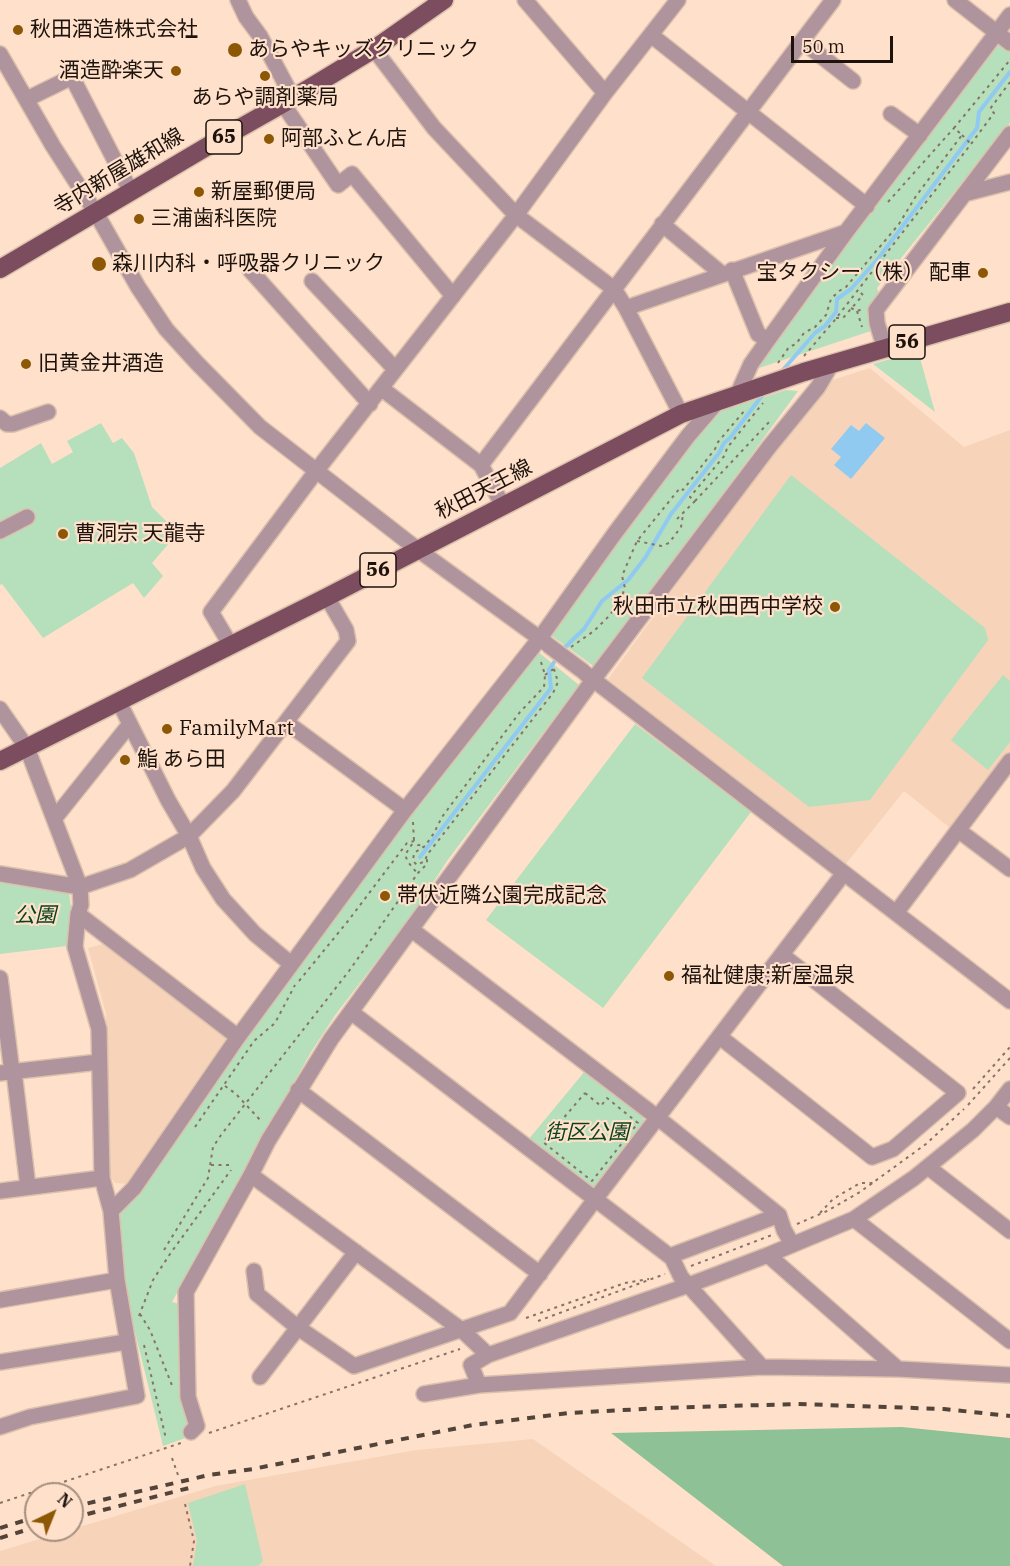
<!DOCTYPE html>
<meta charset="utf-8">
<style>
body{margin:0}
#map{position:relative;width:1010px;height:1566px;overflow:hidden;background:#ffe1cb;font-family:"IBM Plex Serif",serif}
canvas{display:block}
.north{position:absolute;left:24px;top:1482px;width:60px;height:60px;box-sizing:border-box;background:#ffe1cb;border:2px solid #a58f7f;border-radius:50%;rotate:43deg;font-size:16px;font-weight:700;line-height:24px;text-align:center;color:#1d130c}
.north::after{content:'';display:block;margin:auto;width:21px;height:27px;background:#8c5806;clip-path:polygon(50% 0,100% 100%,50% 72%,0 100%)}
.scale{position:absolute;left:791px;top:36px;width:102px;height:27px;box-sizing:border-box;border:3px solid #1d130c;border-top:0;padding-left:8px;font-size:18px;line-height:21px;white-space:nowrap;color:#1d130c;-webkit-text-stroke:4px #ffe1cb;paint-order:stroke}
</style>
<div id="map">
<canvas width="1010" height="1566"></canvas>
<div class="north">N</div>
<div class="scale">50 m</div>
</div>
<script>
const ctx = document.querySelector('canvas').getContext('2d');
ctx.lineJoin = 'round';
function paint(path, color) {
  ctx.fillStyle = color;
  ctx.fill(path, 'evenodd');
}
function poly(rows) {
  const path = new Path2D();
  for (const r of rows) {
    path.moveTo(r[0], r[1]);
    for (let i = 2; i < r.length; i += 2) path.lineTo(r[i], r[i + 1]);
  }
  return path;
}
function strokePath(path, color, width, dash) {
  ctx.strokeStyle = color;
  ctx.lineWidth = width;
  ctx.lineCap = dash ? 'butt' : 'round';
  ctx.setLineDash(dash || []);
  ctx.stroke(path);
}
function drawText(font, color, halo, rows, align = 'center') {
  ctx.font = font + ' "IBM Plex Serif","Noto Sans JP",serif';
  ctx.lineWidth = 4.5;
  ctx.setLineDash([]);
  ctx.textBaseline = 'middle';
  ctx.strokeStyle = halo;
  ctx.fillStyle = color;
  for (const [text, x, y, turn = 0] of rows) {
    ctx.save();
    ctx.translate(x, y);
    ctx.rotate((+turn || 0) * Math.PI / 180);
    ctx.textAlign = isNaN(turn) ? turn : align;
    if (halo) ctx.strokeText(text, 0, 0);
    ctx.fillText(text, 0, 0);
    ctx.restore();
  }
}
const built = poly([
 [870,368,964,447,1010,430,1010,752,950,828,904,791,845,865,608,679,764,465,832,380],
 [103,944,232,1039,130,1184,115,1183,105,1170,106,1014,88,948],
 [533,1439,716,1566,0,1566,0,1551,215,1486,416,1450]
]);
const green = poly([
 [997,32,1010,42,1010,123,877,288,883,305,880,328,759,368,757,362],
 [918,351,935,412,873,364],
 [786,390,798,391,596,668,548,633,613,545,718,412],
 [101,423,113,443,122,438,134,453,152,507,178,533,152,563,163,576,144,598,133,583,43,638,2,584,0,585,0,468,41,443,52,464,73,452,67,441],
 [791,475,985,628,988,640,870,800,809,807,642,678],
 [537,651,579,685,447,861,413,914,336,1014,311,1052,172,1302,183,1305,180,1370,183,1393,193,1425,188,1437,163,1446,123,1283,118,1210,419,803],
 [1003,675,1010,681,1010,742,988,770,951,740],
 [635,724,751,812,603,1008,486,920],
 [0,879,62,888,69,893,71,907,67,946,0,954],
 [585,1071,643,1116,645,1125,596,1188,589,1189,528,1140],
 [245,1484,263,1561,258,1566,193,1566,197,1541,188,1503]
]);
const forest = poly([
 [902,1427,1010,1438,1010,1566,783,1566,611,1433]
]);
const water = poly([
 [866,423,885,438,851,479,834,465,841,457,831,449,851,425,859,431]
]);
const stream = poly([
 [782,371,815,333,825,326,836,312,837,299,851,289,877,260,977,128,979,112,1010,72],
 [562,650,584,629,602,601,628,580,645,558,671,514,719,453,724,443,730,438,764,393],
 [420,857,551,688,549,670,558,656]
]);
const path = poly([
 [962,135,971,144],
 [888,202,954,128],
 [851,308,857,311,863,309],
 [857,311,862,327],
 [836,318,843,318,863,295,858,290],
 [804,356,834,321,971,144,994,113,990,109,1010,82],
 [778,363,789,347,796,344,804,333,815,327,826,315,831,299,839,291,846,287,899,224,916,196,962,135,954,128,1010,60],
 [695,501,771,420],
 [677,519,695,501,690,497,725,455,727,448,763,403],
 [637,541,661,546,669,543,681,527,683,515],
 [571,647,594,631,610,615,621,598,625,588,622,576,637,541,680,488,683,490,715,449,718,442,745,410],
 [541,662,545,675,544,687,520,712,442,817,434,833,425,846,414,853,413,861,417,865,425,861,427,855,553,693,558,682,554,669],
 [545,675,555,668],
 [413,822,414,841,405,855,408,862,417,873],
 [299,981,348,921,407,843,414,841,418,845,425,846],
 [225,1086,236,1094,262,1122],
 [973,1089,1010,1047],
 [585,1093,601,1106,607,1098,638,1123,592,1181,543,1142,585,1093],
 [968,1105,1010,1058],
 [195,1127,254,1041,275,1023,295,985],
 [211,1165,230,1165],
 [820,1213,833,1199,860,1183,873,1183],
 [797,1224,827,1211,860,1192,926,1144,964,1109],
 [164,1250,208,1178,213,1147,221,1135,349,971,418,873,427,864,427,858],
 [691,1266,772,1235],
 [140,1314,150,1330,173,1388],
 [139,1316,153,1280,170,1254,231,1170],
 [526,1318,625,1283,649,1279],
 [538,1321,665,1274],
 [144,1345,166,1439],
 [209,1433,460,1349],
 [172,1458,178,1475],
 [0,1503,181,1443],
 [185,1504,194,1541,190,1566]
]);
const minor = poly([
 [238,0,246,17,260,36,293,98],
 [525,0,605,93],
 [955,0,1010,43],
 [651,35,867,206],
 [802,41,853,81],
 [374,49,434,128,516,215,614,289,626,308,681,414],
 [0,54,53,146,96,213,138,287,166,329,197,363,260,427,417,549,546,643],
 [27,99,72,77,131,192],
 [283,104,338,185,352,174,453,296],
 [891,114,920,135],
 [964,194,1010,182],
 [662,224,722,274],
 [250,270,370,404],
 [732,270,758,334,768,340],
 [312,281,395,369],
 [626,308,846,232],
 [885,349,877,323,876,310,1010,134],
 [831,365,818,387,769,447,593,680,331,1039,268,1141,251,1175,463,1331,488,1355,689,1285,768,1255,854,1219,914,1178,973,1130,996,1107,1010,1089],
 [381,388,481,465],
 [738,393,751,364,768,340,846,232,1010,15],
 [0,418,7,424,13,424,48,412],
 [503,506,481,465,833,0],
 [0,531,27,517],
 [230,644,211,612,317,470,516,215,605,93,678,0],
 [586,674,1010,1001],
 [119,702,168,800,189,836,203,868,223,899,255,934,291,964],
 [0,709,27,748,80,887,81,905,78,914,75,947,99,1029,102,1178,111,1211],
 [286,722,405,810],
 [54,819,130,724],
 [958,830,1010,869],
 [0,874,80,887,130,870,189,836,233,791,348,641,346,630,327,597],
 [896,913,1010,761],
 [78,914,238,1037],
 [412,930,658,1118,779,1215,784,1230,792,1244],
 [0,978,12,1072],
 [351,1012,672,1258,681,1277,762,1367],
 [720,1037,872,1157,893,1149,958,1093,782,955],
 [14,1072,28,1187],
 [0,1073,99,1062],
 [298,1090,540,1274],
 [996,1107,1010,1117],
 [928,1167,1010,1231],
 [0,1191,102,1178],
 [854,1219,1010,1341],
 [768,1255,898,1369],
 [670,1256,779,1215],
 [254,1271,257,1294,297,1327,354,1366,510,1313,596,1198,844,873],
 [0,1300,117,1280],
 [488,1355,471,1365,479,1385,762,1367,898,1369,1010,1375],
 [0,1362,126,1342],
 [260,1377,356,1252],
 [424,1394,479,1385],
 [0,1427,30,1417,137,1396,117,1280,111,1211,134,1188,238,1037,405,810,540,638,615,533,688,436,718,401],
 [191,1432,197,1426,188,1397,186,1292,251,1175]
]);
const major = poly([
 [0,269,208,146,293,98,374,49,444,0],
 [804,372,1010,312],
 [0,761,327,597,681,414,760,387]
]);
const rail = poly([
 [72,1507,209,1475,253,1469,473,1425,568,1413,661,1408,797,1404,944,1409,1010,1416],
 [72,1518,189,1488],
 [0,1528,36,1517],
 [0,1538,36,1527]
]);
const minorBridge = poly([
 [548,645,584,672]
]);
const majorBridge = poly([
 [760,387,804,372]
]);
const markers = [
 [18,30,6,"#8c5806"],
 [235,50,8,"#8c5806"],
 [176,71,6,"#8c5806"],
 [265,76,6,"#8c5806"],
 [269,139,6,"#8c5806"],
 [199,192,6,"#8c5806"],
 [139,219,6,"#8c5806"],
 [99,264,8,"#8c5806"],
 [983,273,6,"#8c5806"],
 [26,364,6,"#8c5806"],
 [63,534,6,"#8c5806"],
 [835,607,6,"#8c5806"],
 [167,729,6,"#8c5806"],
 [125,760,6,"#8c5806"],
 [385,896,6,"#8c5806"],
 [669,976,6,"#8c5806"]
];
const shields = [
 [224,137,36],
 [907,342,36],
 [378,570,36]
];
const shieldNames = [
 ["65",224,137],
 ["56",907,342],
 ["56",378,570]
];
const poiNames = [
 ["秋田酒造株式会社",30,30],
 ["あらやキッズクリニック",248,50],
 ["酒造酔楽天",164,71,"right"],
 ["あらや調剤薬局",265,98,"center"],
 ["阿部ふとん店",281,139],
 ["新屋郵便局",211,192],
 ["三浦歯科医院",151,219],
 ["森川内科・呼吸器クリニック",112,264],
 ["宝タクシー（株） 配車",971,273,"right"],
 ["旧黄金井酒造",38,364],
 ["曹洞宗 天龍寺",75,534],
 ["秋田市立秋田西中学校",823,607,"right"],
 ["FamilyMart",179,729],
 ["鮨 あら田",137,760],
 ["帯伏近隣公園完成記念",397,896],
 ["福祉健康;新屋温泉",681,976]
];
const streetNames = [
 ["寺内新屋雄和線",119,172,-31],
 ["秋田天王線",484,490,-27]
];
const parkNames = [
 ["公園",35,916],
 ["街区公園",587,1133]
];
paint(built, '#f7d4b9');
paint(green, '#b6dfbc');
paint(forest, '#8fc196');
paint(water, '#91caf0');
strokePath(stream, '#91caf0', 4);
strokePath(minor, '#dbc0ac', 18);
strokePath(major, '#dbc0ac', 21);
strokePath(path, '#877466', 2, [3, 4.5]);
strokePath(minor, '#af939d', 15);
strokePath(major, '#7c4d5f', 18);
strokePath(rail, '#53443a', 4, [8, 8]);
strokePath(minorBridge, '#dbc0ac', 18, []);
strokePath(majorBridge, '#dbc0ac', 21, []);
strokePath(minorBridge, '#af939d', 15);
strokePath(majorBridge, '#7c4d5f', 18);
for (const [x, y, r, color] of markers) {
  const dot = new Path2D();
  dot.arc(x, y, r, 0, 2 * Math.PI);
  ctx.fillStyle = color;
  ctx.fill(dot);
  strokePath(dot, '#ffe1cb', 2);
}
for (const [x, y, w] of shields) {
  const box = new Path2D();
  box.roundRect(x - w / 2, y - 17, w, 34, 4.5);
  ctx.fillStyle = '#ffe1cb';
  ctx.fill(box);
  strokePath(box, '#1d130c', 1.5);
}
drawText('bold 20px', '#1d130c', null, shieldNames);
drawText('21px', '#1d130c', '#ffe1cb', poiNames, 'left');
drawText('21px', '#1d130c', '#ffe1cb', streetNames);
drawText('italic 21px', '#09421b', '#ffe1cb', parkNames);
</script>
